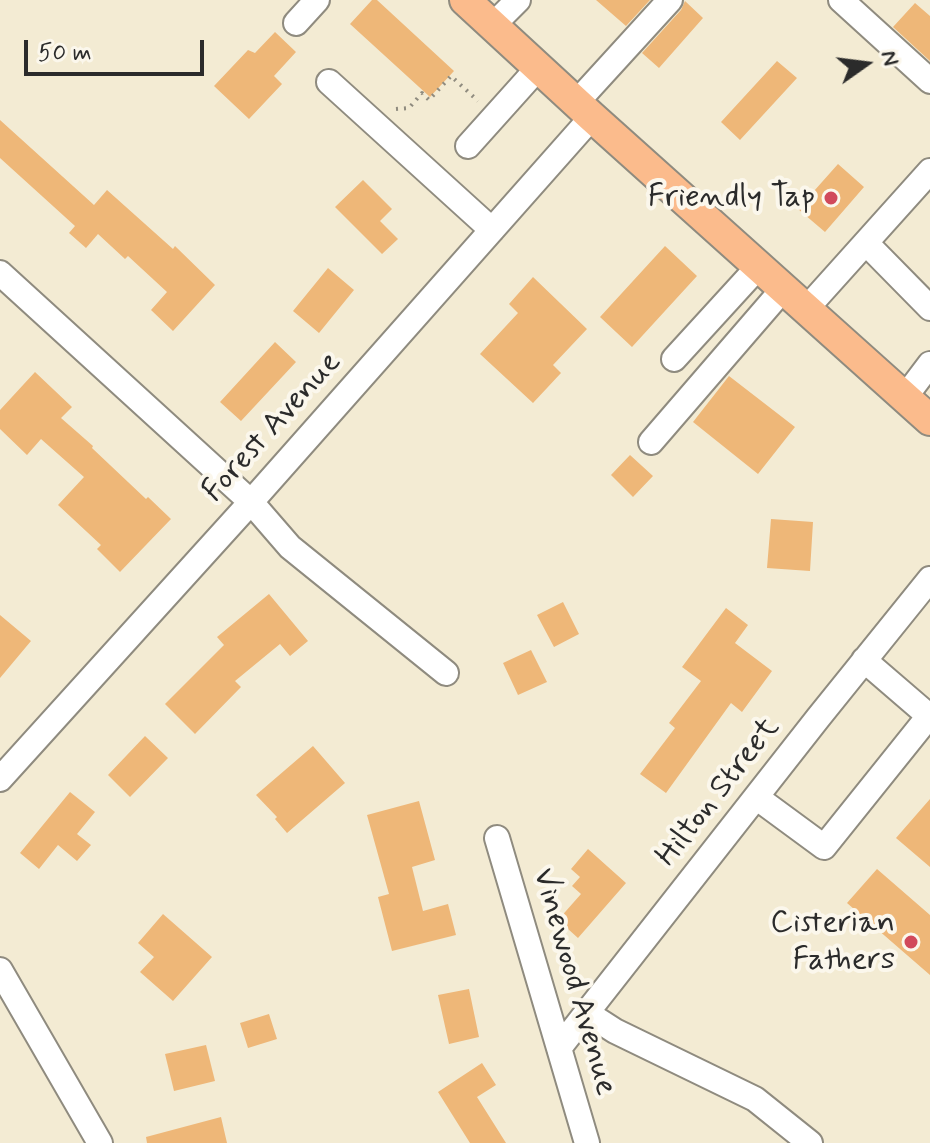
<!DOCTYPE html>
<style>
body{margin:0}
#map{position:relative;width:930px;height:1143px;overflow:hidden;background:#f3ebd3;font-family:Mynerve,sans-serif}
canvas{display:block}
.north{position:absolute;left:826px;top:24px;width:80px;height:80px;-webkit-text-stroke:6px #fbf7ec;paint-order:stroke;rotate:76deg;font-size:22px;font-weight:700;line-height:32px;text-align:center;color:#2b2b2b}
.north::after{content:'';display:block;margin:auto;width:28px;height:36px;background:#2b2b2b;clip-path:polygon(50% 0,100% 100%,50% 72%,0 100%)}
.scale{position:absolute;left:24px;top:40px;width:180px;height:36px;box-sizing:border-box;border:4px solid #2b2b2b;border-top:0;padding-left:10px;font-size:24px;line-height:28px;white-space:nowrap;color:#2b2b2b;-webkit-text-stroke:6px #fbf7ec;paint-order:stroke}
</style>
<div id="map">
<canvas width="930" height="1143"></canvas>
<div class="north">N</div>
<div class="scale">50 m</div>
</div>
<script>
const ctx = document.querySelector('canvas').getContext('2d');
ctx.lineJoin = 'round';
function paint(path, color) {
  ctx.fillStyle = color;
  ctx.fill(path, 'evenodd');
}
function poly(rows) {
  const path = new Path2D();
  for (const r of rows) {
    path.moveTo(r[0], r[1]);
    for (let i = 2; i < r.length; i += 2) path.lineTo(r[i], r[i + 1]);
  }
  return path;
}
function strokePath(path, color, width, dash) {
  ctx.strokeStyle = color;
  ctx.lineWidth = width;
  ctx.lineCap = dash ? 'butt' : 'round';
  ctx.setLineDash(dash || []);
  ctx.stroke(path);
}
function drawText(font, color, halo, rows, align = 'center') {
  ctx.font = font + ' Mynerve,sans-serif';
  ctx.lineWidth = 8;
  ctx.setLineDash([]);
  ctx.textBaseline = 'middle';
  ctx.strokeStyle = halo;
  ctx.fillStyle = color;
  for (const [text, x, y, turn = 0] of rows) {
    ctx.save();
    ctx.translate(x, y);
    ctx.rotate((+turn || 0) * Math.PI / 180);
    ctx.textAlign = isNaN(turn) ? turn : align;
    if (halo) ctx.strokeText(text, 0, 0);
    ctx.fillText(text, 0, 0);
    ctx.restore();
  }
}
const building = poly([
 [372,0,377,0,454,71,430,97,350,24],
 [596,0,650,0,626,26],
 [685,1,703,18,659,68,642,53,681,10],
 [915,3,930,16,930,61,893,27],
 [275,32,296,52,274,76,282,84,249,119,214,86,248,50,255,53],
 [777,61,797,78,740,140,721,122],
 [0,120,94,205,107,190,173,249,175,246,215,285,173,331,151,310,167,292,128,256,125,259,98,234,86,248,69,233,75,226,0,158],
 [838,164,864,187,825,232,798,209],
 [363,180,392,209,380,221,398,239,382,254,335,207],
 [665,246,697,276,632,347,600,317],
 [328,268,354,290,319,333,293,311],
 [533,277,587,329,553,365,561,373,533,403,480,354,518,313,509,304],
 [275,342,296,362,241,421,220,402],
 [35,372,72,407,61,418,93,446,92,448,146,499,148,497,171,519,120,572,97,549,101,545,58,505,84,477,41,439,27,455,0,429,0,410],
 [729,376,795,427,758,474,693,422],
 [630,455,653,476,633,497,611,475],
 [771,519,813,522,810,571,767,568],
 [269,594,308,641,290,656,280,644,235,681,241,687,195,734,165,704,224,645,217,637],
 [563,602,579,634,554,647,537,615],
 [726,608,748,625,735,643,772,671,742,712,731,703,666,793,640,774,675,728,669,723,701,681,682,667],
 [0,615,31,641,0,678],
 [531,650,547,682,518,695,503,663],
 [145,736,168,758,130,797,108,775],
 [313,746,345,783,287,833,275,819,277,817,256,795],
 [70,792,95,812,77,834,91,845,77,861,58,845,39,869,20,853],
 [930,799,930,867,896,838],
 [419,801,435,860,412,867,423,911,448,904,456,935,392,951,378,897,389,894,367,815],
 [588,849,626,883,578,938,558,920,581,894,572,886,580,877,571,869],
 [877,869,930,915,930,975,847,903],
 [163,914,212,957,173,1001,140,972,154,957,138,943],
 [469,989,479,1037,449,1044,438,995],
 [269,1014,277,1039,248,1048,240,1023],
 [206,1045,215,1081,174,1091,165,1054],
 [482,1063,496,1085,477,1097,506,1143,470,1143,438,1092],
 [221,1117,227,1143,147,1143,146,1137]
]);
const path = poly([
 [396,109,409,108,422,93,429,100,451,76,478,101]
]);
const minor = poly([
 [841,0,930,81],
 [296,23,317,0],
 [493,25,518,0],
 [329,82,492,230],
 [576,103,670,0],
 [468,146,538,68],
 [866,243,930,308],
 [0,273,251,502,290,547,446,673],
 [807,308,930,171],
 [674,359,759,266],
 [905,397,930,364],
 [651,442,784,288],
 [0,779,251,502,592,117],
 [756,797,824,847,929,716,864,660],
 [497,838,587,1143],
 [0,970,100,1143],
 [587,1013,615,1031,755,1099,810,1143],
 [559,1048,818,718,930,579]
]);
const major = poly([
 [465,0,592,117,930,420]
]);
const markers = [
 [831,198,8,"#d1495b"],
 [911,942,8,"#d1495b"]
];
const poiNames = [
 ["Friendly Tap",815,198],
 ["Cisterian",895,924],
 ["Fathers",895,961]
];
const streetNames = [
 ["Forest Avenue",273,428,-48],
 ["Hilton Street",719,793,-52],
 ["Vinewood Avenue",573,982,74]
];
paint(building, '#eeb778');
strokePath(minor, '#8f8b7f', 28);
strokePath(major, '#8f8b7f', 34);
strokePath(path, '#8f8b7f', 4, [2, 6]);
strokePath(minor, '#fff', 24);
strokePath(major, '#fbbb8c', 30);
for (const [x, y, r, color] of markers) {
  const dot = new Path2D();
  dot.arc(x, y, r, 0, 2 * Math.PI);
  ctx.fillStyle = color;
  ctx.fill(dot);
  strokePath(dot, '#fbf7ec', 3);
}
drawText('32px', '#2b2b2b', '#fbf7ec', poiNames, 'right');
drawText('32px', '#2b2b2b', '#fbf7ec', streetNames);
</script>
